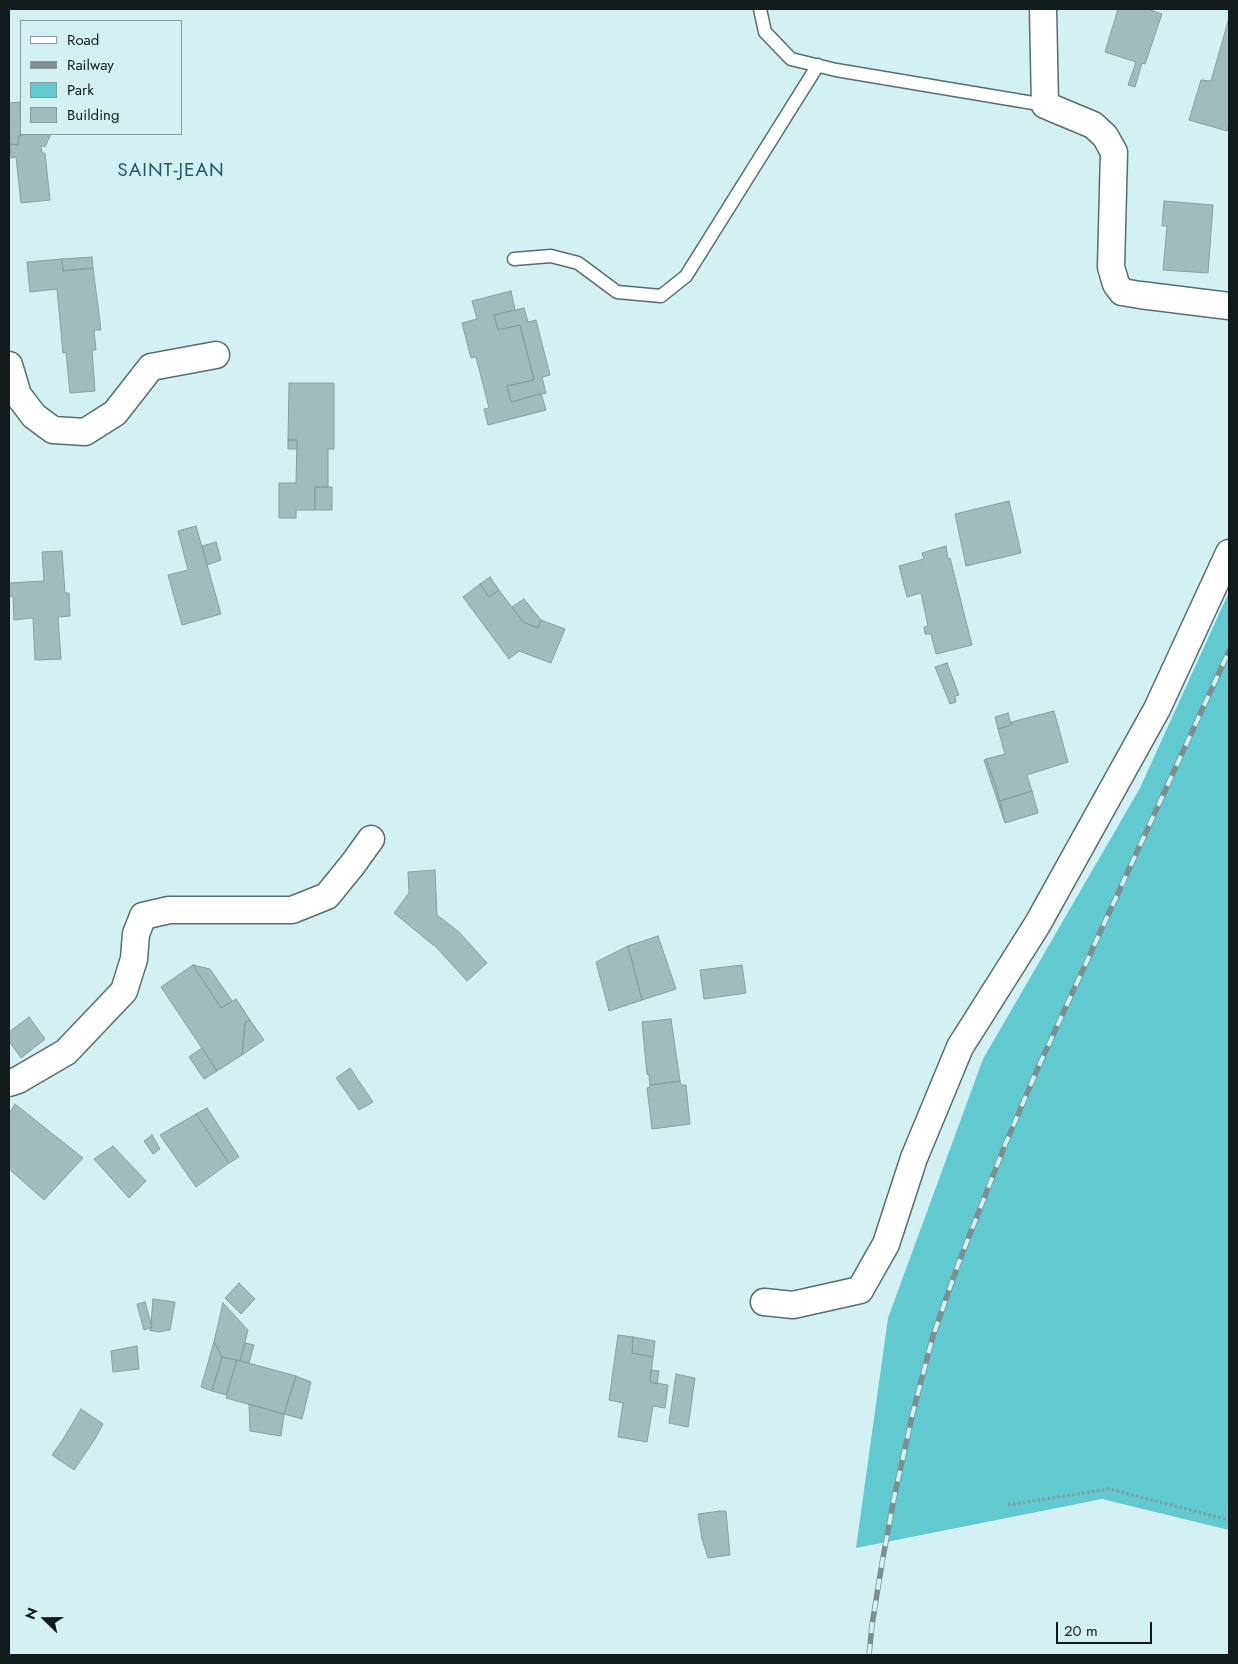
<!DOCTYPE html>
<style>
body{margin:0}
#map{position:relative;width:1238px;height:1664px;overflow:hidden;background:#d3f0f2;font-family:Jost,sans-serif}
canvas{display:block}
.frame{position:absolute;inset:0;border:10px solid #111b1c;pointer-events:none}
.legend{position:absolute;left:20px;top:20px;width:162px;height:115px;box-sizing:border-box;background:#d3f0f2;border:1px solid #859b9c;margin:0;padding:6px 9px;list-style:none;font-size:15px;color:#111b1c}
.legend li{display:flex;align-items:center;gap:10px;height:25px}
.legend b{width:25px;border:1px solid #859b9c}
.north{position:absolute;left:20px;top:1594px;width:50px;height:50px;-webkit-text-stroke:4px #d3f0f2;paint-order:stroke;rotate:292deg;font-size:14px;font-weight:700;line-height:20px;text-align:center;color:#111b1c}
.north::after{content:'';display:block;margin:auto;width:18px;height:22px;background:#111b1c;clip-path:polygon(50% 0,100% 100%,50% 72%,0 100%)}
.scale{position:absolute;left:1056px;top:1622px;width:96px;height:22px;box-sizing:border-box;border:2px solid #111b1c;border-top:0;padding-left:6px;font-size:15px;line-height:18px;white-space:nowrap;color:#111b1c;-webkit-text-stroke:4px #d3f0f2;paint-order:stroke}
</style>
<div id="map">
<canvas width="1238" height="1664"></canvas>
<div class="frame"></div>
<ul class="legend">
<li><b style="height:6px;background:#fff"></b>Road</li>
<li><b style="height:6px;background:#7b8f90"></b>Railway</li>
<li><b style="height:14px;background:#61cad0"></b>Park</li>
<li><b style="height:14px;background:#a0bcbd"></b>Building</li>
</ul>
<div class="north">N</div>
<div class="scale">20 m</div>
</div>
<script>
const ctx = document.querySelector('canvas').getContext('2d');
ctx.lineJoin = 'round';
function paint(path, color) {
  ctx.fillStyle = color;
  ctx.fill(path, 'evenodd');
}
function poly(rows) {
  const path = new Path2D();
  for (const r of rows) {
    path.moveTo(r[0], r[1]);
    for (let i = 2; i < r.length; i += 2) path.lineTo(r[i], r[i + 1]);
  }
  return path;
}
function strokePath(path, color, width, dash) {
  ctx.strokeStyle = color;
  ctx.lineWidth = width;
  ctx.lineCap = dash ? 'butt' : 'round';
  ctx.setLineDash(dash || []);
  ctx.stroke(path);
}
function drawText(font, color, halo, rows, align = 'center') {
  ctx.font = font + ' Jost,sans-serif';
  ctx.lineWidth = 4;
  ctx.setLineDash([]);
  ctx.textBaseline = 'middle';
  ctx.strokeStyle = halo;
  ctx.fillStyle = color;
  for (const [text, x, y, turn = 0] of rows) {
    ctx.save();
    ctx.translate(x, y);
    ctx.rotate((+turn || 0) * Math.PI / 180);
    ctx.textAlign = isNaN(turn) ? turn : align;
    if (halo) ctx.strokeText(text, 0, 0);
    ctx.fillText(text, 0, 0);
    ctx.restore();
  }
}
const green = poly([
 [1229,592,1229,1530,1102,1499,856,1548,888,1318,983,1059,1140,788]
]);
const building = poly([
 [1118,9,1147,9,1162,14,1145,64,1142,63,1135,87,1128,85,1136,62,1105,52,1118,9],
 [1229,18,1229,124,1227,131,1189,120,1201,80,1211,81,1229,18],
 [20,102,21,134,22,134,22,136,19,135,18,145,10,144,9,103,20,102],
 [22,134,51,134,45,147,41,145,42,153,45,153,50,200,21,203,16,157,11,158,10,144,18,145,19,135,22,136,22,134],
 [1164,201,1213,205,1208,273,1163,270,1167,226,1162,226,1164,201],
 [92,257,93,268,63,271,62,259,92,257],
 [62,259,63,271,93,268,101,330,94,330,96,350,92,350,95,391,70,393,66,352,63,353,57,289,30,292,27,262,62,259],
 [511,291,515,310,494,315,498,330,520,325,534,380,507,386,511,402,541,393,546,410,488,425,484,409,489,408,476,357,471,358,462,323,477,319,472,301,511,291],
 [524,308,528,322,536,320,550,375,542,377,546,393,511,402,507,386,534,380,520,325,498,330,494,315,524,308],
 [289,383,334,383,334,449,328,449,328,487,315,487,315,510,296,510,296,518,279,518,279,483,296,483,297,440,288,440,289,383],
 [288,440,297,440,297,449,288,449,288,440],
 [315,487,332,487,332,510,315,510,315,487],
 [1009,501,1021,553,966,566,955,514,1009,501],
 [196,526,221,614,182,625,168,575,188,570,178,531,196,526],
 [216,542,221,560,207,565,202,546,216,542],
 [946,546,948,559,950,558,972,645,936,654,931,634,925,634,924,627,928,626,921,593,907,597,899,566,924,559,922,553,946,546],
 [62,551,65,593,69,593,70,616,58,617,61,659,35,660,33,618,14,620,13,596,9,597,9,583,44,581,42,552,62,551],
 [490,577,499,590,489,597,480,584,490,577],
 [480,584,489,597,499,590,523,622,538,628,541,620,565,629,551,663,519,651,509,659,463,597,480,584],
 [524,599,541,620,538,628,523,622,512,607,524,599],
 [947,663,959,695,955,696,956,702,950,704,935,667,947,663],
 [1054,711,1068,762,1027,775,1032,791,1000,801,986,759,1005,754,998,729,1011,725,1011,722,1054,711],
 [1008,713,1011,725,998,729,995,717,1008,713],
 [986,759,995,783,1005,823,984,760,986,759],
 [1032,791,1038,813,1005,823,1000,801,1032,791],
 [435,870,437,915,459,932,487,963,467,981,437,948,394,913,409,893,408,872,435,870],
 [658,936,676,989,642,1000,628,946,658,936],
 [628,946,642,1000,609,1011,596,962,628,946],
 [193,965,221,1008,236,999,250,1020,245,1023,242,1055,217,1071,161,987,193,965],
 [193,965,210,969,232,1001,221,1008,193,965],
 [742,965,746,993,704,999,700,970,742,965],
 [29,1017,45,1039,21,1058,9,1041,9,1032,29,1017],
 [671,1019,680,1081,650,1085,649,1075,647,1074,642,1022,671,1019],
 [250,1020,264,1040,242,1055,245,1023,250,1020],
 [202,1048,217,1071,204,1079,189,1057,202,1048],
 [350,1068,373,1102,359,1110,336,1078,350,1068],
 [680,1081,681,1085,686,1085,690,1124,652,1129,647,1088,650,1087,650,1085,680,1081],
 [15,1104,83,1158,44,1200,9,1169,9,1114,15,1104],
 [207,1108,239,1157,229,1163,196,1114,207,1108],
 [196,1114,229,1163,196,1187,160,1135,196,1114],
 [152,1135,160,1149,153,1154,144,1141,152,1135],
 [113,1146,146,1181,129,1198,94,1159,113,1146],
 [239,1283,255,1299,241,1314,225,1298,239,1283],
 [153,1299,175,1302,170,1330,158,1332,149,1330,152,1327,151,1324,153,1299],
 [145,1302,152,1327,144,1330,137,1304,145,1302],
 [223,1303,248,1330,240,1361,222,1357,214,1342,223,1303],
 [618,1335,633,1337,632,1353,653,1357,650,1382,668,1385,665,1408,653,1406,647,1442,618,1437,623,1403,609,1400,618,1335],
 [633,1337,655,1341,653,1357,632,1353,633,1337],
 [214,1342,222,1357,212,1391,201,1387,214,1342],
 [245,1343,254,1345,249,1363,240,1361,245,1343],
 [137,1346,139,1369,113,1372,111,1351,137,1346],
 [222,1357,237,1360,226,1395,212,1391,222,1357],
 [237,1360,296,1376,284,1414,226,1398,237,1360],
 [651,1370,659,1371,657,1384,650,1382,651,1370],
 [676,1374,695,1378,688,1427,669,1423,676,1374],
 [296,1376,311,1382,302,1419,284,1414,296,1376],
 [249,1404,284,1414,281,1436,250,1431,249,1404],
 [81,1409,103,1424,95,1439,74,1470,52,1455,62,1441,81,1409],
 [720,1511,726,1511,730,1555,708,1558,702,1539,698,1514,720,1511]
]);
const path = poly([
 [1008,1505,1109,1489,1229,1520]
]);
const lane = poly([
 [760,9,765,32,791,59,836,70,1045,105],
 [514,259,551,256,578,263,617,292,661,296,686,276,818,65]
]);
const street = poly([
 [1043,9,1045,105,1093,125,1105,136,1114,152,1111,267,1116,284,1122,292,1140,295,1229,306],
 [9,365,18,395,34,416,53,430,85,432,115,413,151,367,216,355],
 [9,1083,18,1080,66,1052,124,991,134,959,136,934,143,916,169,910,292,910,327,896,353,864,371,839],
 [764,1302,793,1305,860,1290,886,1244,914,1158,960,1047,1037,925,1157,709,1229,553]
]);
const rail = poly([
 [869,1655,872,1625,882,1563,894,1498,913,1412,933,1336,959,1262,1005,1145,1037,1070,1229,651]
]);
const neighbourhoodNames = [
 ["SAINT-JEAN",171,171]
];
paint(green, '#61cad0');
paint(building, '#a0bcbd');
strokePath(building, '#84a0a1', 1);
strokePath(lane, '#556f70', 15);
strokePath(street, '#556f70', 29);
strokePath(path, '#859a9b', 3, [2.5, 2.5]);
strokePath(lane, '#fff', 12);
strokePath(street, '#fff', 26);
strokePath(rail, '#7b8f90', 5.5);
strokePath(rail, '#d3f0f2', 4, [11]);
ctx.letterSpacing = '1px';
drawText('19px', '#205a5e', '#d3f0f2', neighbourhoodNames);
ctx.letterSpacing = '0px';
</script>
